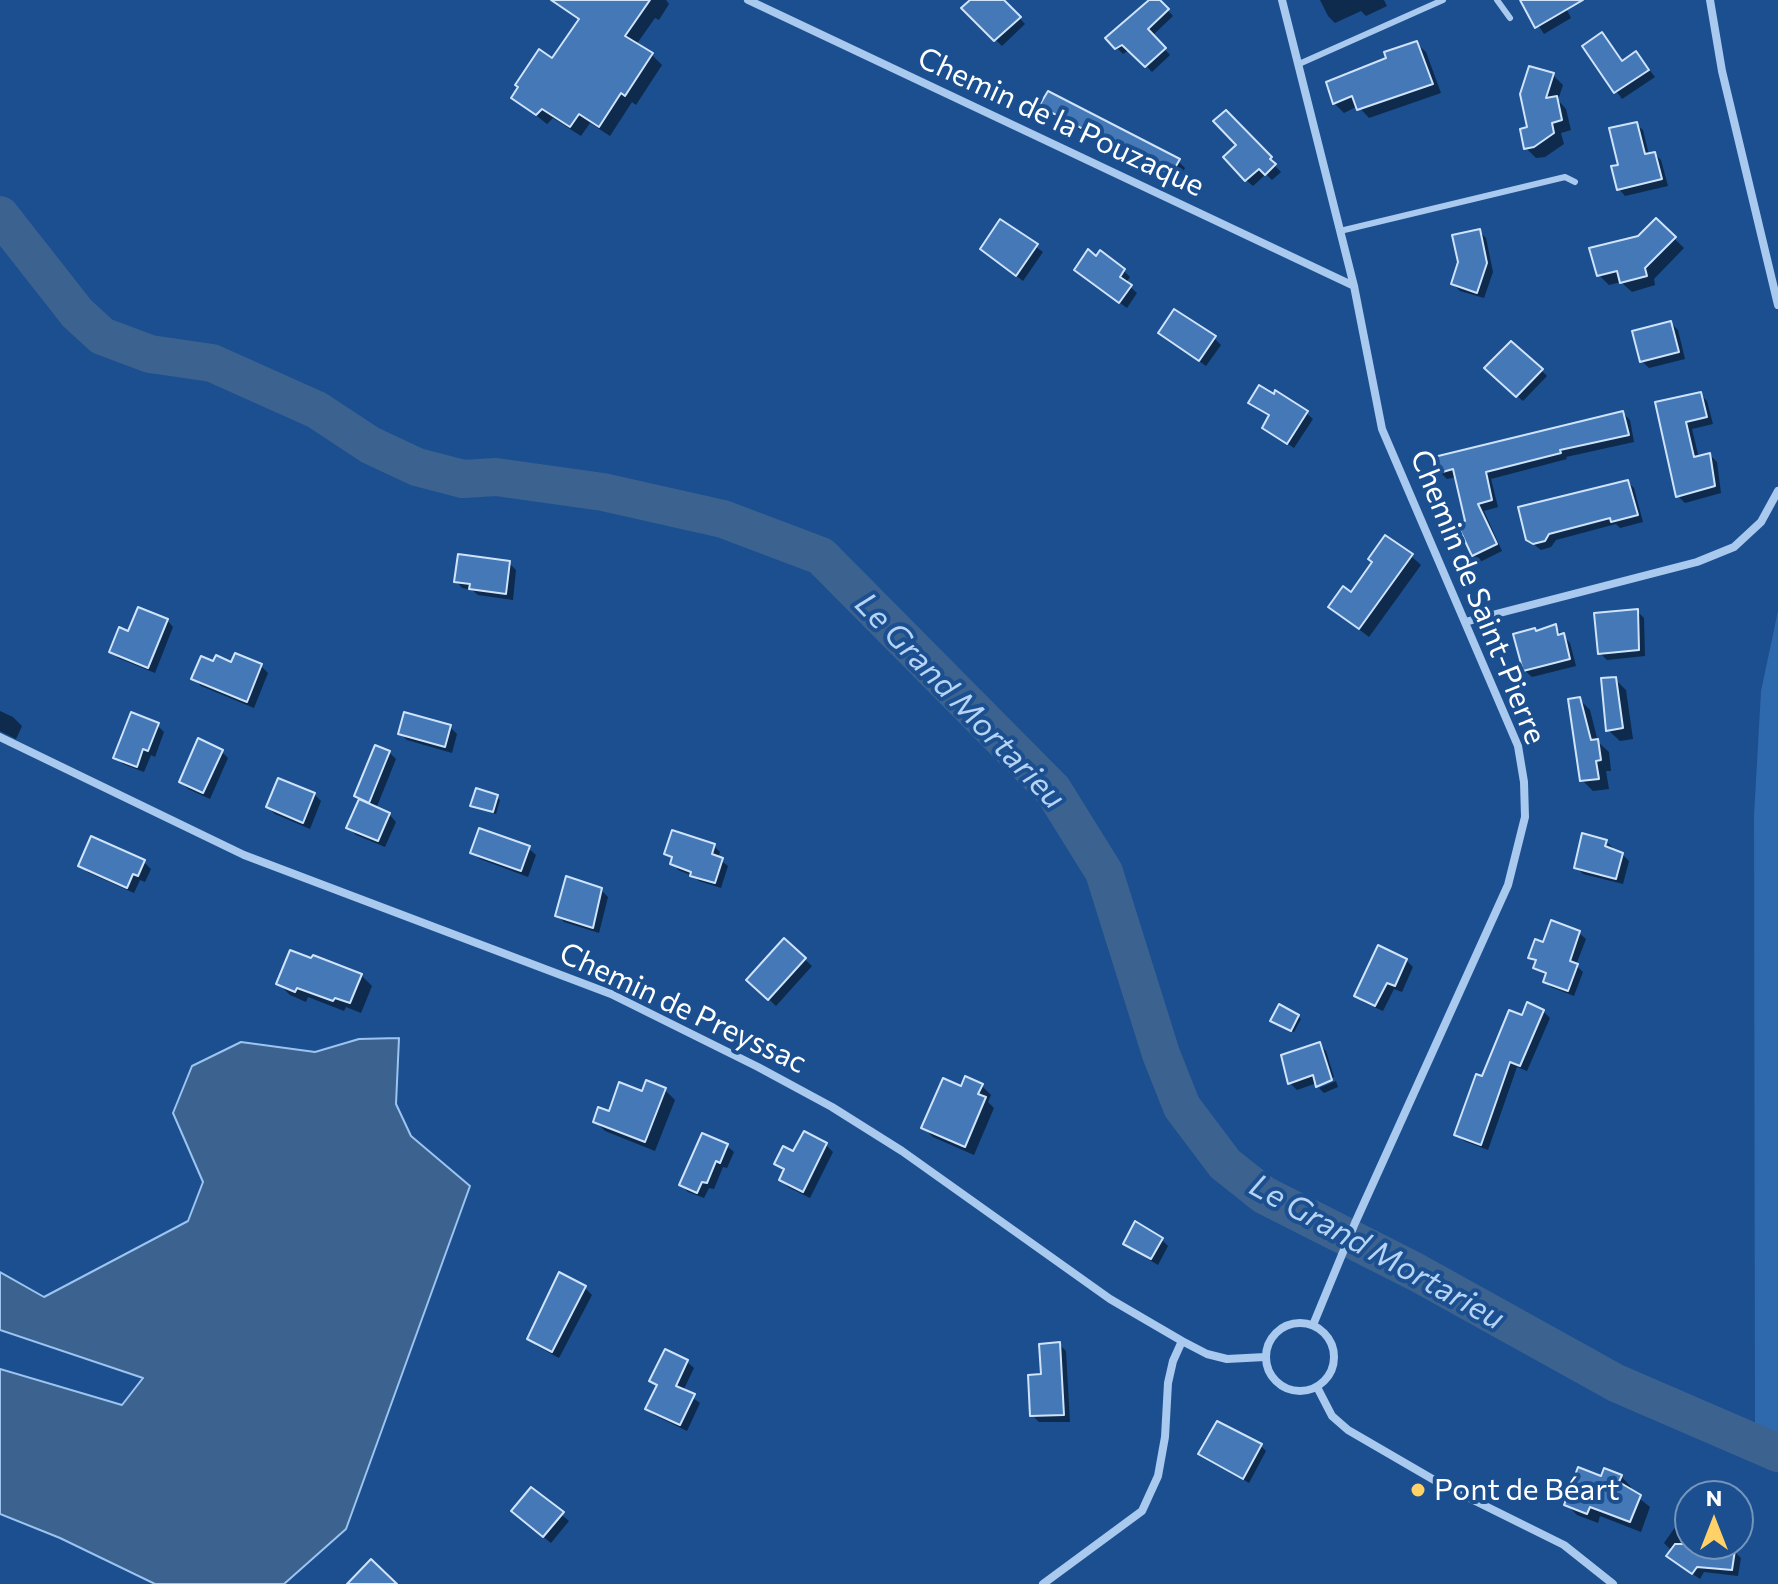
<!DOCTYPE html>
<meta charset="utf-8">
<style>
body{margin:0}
#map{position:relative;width:1778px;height:1584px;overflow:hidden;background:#1b4f8f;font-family:Commissioner,sans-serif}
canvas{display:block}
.north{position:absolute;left:1674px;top:1480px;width:80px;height:80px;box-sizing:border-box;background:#1b4f8f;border:2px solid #7695bc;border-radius:50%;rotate:0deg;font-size:22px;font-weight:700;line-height:32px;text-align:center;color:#fff}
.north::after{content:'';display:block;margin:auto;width:28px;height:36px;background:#ffd166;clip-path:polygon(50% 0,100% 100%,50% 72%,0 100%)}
</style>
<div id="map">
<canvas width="1778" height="1584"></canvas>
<div class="north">N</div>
</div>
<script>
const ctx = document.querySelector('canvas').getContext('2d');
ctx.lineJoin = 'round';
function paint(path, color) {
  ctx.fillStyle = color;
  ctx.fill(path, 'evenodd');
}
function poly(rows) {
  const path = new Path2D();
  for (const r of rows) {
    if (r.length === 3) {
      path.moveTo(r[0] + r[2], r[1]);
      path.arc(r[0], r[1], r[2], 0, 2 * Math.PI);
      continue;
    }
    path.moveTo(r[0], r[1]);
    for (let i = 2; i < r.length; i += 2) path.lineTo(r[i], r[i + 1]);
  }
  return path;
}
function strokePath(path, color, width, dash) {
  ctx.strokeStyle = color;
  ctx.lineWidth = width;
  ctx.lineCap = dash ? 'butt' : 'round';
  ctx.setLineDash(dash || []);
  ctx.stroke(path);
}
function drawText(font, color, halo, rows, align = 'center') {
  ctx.font = font + ' Commissioner,sans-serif';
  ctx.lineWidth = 8;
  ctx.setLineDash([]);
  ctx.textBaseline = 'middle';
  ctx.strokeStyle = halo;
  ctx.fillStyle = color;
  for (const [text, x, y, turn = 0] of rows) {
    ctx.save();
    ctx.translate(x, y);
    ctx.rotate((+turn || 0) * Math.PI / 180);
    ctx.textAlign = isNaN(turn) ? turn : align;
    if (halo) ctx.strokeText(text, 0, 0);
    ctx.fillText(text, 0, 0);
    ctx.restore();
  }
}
const green = poly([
 [1778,611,1778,1439,1755,1430,1754,816,1761,691]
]);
const water = poly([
 [399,1038,396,1104,411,1136,470,1186,346,1529,284,1584,155,1584,60,1538,0,1514,0,1369,122,1405,143,1378,0,1330,0,1272,44,1297,188,1221,203,1182,173,1113,192,1066,241,1042,315,1052,359,1039,399,1038]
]);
const shadow = poly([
 [554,0,666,0,669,4,659,20,655,18,636,45,652,55,662,65,636,105,632,102,610,136,590,123,581,136,553,118,547,124,514,98,553,60,580,21],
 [973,0,1002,0,1025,24,1002,46,964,8],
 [1152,0,1158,0,1173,16,1152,36,1170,55,1152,72,1130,49,1123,54,1107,38],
 [1320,0,1384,0,1387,6,1366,16,1361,11,1335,23,1328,16],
 [1522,0,1562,0,1571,18,1544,34],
 [1602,35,1623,63,1636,53,1655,77,1622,99,1584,47],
 [1416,43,1426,52,1441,93,1369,118,1358,106,1344,113,1334,103,1388,59],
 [1553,75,1563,85,1558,100,1566,109,1571,130,1561,133,1564,144,1545,157,1536,158,1526,148,1529,129],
 [1041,106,1178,161,1185,168,1178,181,1048,113],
 [1226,113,1277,165,1275,166,1281,172,1272,180,1266,174,1253,186,1246,180,1239,145],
 [1636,124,1643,130,1649,155,1655,154,1661,160,1668,186,1625,196,1619,189,1620,166],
 [1001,221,1043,252,1023,281,989,255],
 [1656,221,1684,248,1654,279,1655,285,1632,292,1621,282,1609,285,1599,275],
 [1479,231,1486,238,1493,272,1484,298,1460,291,1453,284],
 [1124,271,1130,277,1126,283,1137,293,1127,308,1083,276],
 [1671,323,1678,330,1685,359,1649,368,1642,361],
 [1161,333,1214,338,1221,345,1206,366],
 [1541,370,1547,376,1523,401,1493,375],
 [1700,394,1707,401,1713,424,1692,429,1699,458,1710,455,1717,462,1721,493,1685,503,1678,496,1658,404],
 [1251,402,1306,413,1313,419,1294,448,1265,428,1271,417],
 [1623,413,1630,420,1634,442,1566,457,1567,459,1491,479,1498,507,1484,511,1502,551,1480,562,1473,555,1457,477,1447,479,1440,472],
 [1628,482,1634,488,1643,522,1620,528,1616,524,1556,540,1551,547,1541,550,1527,539],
 [1411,556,1421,565,1369,637,1330,607],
 [509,563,516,570,513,600,478,595,472,590,462,588,456,581],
 [1637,611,1644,618,1645,656,1607,660,1600,653],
 [167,620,173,627,155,673,118,658,111,651,129,633],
 [1555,627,1570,643,1576,666,1532,677,1524,670,1537,633],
 [236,656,261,666,268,673,254,708,201,686,194,679,215,663,232,664],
 [1615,679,1626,690,1633,739,1620,741,1608,730],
 [1579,699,1590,710,1598,742,1609,752,1611,771,1606,771,1609,789,1593,791,1582,780],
 [0,711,13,717,22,726,16,739,0,731],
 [157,725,164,732,155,757,151,755,144,772,123,764,116,757],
 [450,727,457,734,452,753,407,740,400,733],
 [221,751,228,758,210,799,188,789,181,782],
 [389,752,396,759,376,809,389,814,396,822,385,847,356,835,349,828,361,800,356,795],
 [314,794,321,801,310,829,275,814,268,807],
 [497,797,500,800,496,814,472,805],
 [1584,835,1608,843,1604,843,1600,855,1604,856,1608,843,1613,848,1612,851,1622,854,1629,861,1623,884,1583,874,1576,867],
 [714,846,720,852,718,858,728,866,721,888,699,881,693,876,678,870,667,853],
 [528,848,536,855,528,877,480,859,472,852],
 [144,862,151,869,145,882,140,880,134,893,87,872,80,865],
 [601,890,608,897,599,933,564,922,557,915],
 [1552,923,1579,933,1586,939,1576,965,1583,972,1574,996,1551,987,1545,981,1547,976,1535,968,1537,963,1530,957,1544,945],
 [785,941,812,966,776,1006,749,980],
 [1406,960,1413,967,1402,992,1394,989,1383,1011,1363,1002,1356,995],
 [361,975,372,986,361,1013,346,1007,344,1011,308,997,306,1002,290,995,279,984],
 [1543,1011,1550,1018,1527,1071,1517,1067,1488,1150,1464,1141,1457,1135,1483,1079,1523,1018],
 [1298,1016,1301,1019,1294,1032,1276,1023],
 [1319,1044,1326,1051,1334,1077,1319,1083,1319,1087,1317,1083,1297,1090,1290,1083],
 [1336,1081,1338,1087,1324,1093,1319,1088],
 [982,1086,991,1095,988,1102,994,1108,974,1155,933,1137,923,1127,962,1089],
 [665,1090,675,1100,655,1151,605,1131,595,1121,643,1093],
 [826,1145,833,1152,810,1198,788,1187,781,1180,783,1170,776,1163,794,1154],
 [727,1146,734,1152,727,1168,723,1167,714,1189,709,1188,704,1198,688,1192,681,1185],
 [1161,1239,1168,1246,1158,1265,1133,1250,1126,1243],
 [585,1288,592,1295,559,1358,537,1346,530,1339],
 [1059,1344,1066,1351,1070,1422,1039,1422,1032,1415],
 [687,1362,694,1368,683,1391,700,1403,687,1431,654,1415,648,1409,658,1387,652,1381],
 [1261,1446,1266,1451,1249,1483,1201,1453],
 [1621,1476,1631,1487,1630,1491,1650,1507,1641,1532,1600,1516,1598,1523,1577,1515,1567,1505,1602,1478],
 [532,1490,569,1521,551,1543,520,1518],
 [1676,1526,1690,1536,1690,1544,1722,1546,1727,1551,1734,1551,1741,1558,1738,1576,1704,1572,1700,1579,1675,1562,1672,1551,1664,1543]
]);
const river = poly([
 [0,215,77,313,102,336,150,354,212,363,317,410,370,445,417,467,463,479,496,477,603,492,723,519,821,556,1053,790,1104,872,1161,1054,1182,1107,1225,1164,1264,1195,1416,1272,1616,1383,1778,1453]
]);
const building = poly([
 [551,0,650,0,625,36,653,53,625,96,621,93,599,127,579,114,570,127,542,109,536,115,511,98,518,87,515,85,539,49,552,58,579,19,551,0],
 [970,0,1004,0,1021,17,994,41,961,8,970,0],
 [1149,0,1160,0,1169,9,1148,29,1166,48,1145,67,1122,45,1115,49,1105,38,1149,0],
 [1520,0,1583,0,1535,28,1520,0],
 [1602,32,1622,61,1636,51,1649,70,1614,93,1582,46,1602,32],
 [1417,41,1433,84,1357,110,1352,96,1333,104,1326,82,1386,58,1384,52,1417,41],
 [1529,66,1554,73,1546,98,1557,96,1562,120,1552,123,1554,133,1534,147,1524,149,1520,129,1527,127,1520,94,1529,66],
 [1048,91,1180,159,1171,175,1039,106,1048,91],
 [1226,110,1272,157,1270,159,1276,164,1265,175,1259,169,1245,181,1223,157,1236,145,1213,121,1226,110],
 [1637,122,1645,154,1655,152,1662,179,1617,190,1611,166,1618,165,1609,128,1637,122],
 [1656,218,1676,237,1645,268,1647,276,1620,283,1617,271,1597,276,1589,248,1638,236,1656,218],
 [1000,219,1038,244,1016,276,980,249,1000,219],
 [1480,229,1487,263,1477,293,1451,284,1458,262,1452,235,1480,229],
 [1088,249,1096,256,1100,250,1125,269,1120,277,1132,285,1119,303,1074,270,1088,249],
 [1174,309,1216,336,1199,361,1158,333,1174,309],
 [1671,321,1679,352,1640,362,1632,331,1671,321],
 [1511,341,1543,369,1516,397,1484,368,1511,341],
 [1259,385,1274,394,1275,390,1308,411,1287,444,1262,428,1269,415,1248,403,1259,385],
 [1701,392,1707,417,1686,422,1694,457,1710,453,1715,486,1676,497,1655,402,1701,392],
 [1623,411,1629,435,1560,450,1561,453,1486,472,1492,500,1478,504,1497,544,1472,556,1457,524,1465,521,1453,469,1439,473,1434,457,1623,411],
 [1628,480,1638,515,1611,522,1610,518,1549,534,1545,541,1533,544,1526,540,1518,507,1628,480],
 [1385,535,1413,554,1359,629,1328,607,1343,586,1351,592,1372,562,1368,559,1385,535],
 [458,554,510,561,506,594,469,589,470,584,454,582,458,554],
 [138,607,168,619,148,668,109,652,119,627,128,631,138,607],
 [1638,609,1639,650,1598,654,1594,613,1638,609],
 [1556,624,1558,635,1564,633,1570,659,1523,671,1513,634,1535,628,1536,631,1556,624],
 [235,653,262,664,247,702,191,679,201,656,213,661,216,655,231,662,235,653],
 [1616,677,1623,728,1606,731,1601,678,1616,677],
 [1580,697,1591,740,1598,739,1601,760,1596,761,1599,779,1580,781,1568,699,1580,697],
 [131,712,159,723,148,751,143,749,137,767,113,758,131,712],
 [404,712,451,725,445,747,398,734,404,712],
 [198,738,223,750,203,793,179,782,198,738],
 [375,745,390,751,369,803,354,796,375,745],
 [278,778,315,793,303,823,266,807,278,778],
 [476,788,498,795,493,812,470,806,476,788],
 [359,799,390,813,378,841,346,828,359,799],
 [479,828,530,846,521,871,470,853,479,828],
 [672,830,715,844,712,854,723,858,715,883,690,876,691,872,670,864,672,857,664,854,672,830],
 [1582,833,1607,840,1605,846,1623,853,1616,879,1574,868,1582,833],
 [91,836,145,860,138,876,133,874,127,888,78,866,91,836],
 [566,876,602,888,593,928,555,916,566,876],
 [1551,920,1580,931,1570,961,1578,964,1568,991,1543,982,1546,973,1533,968,1536,960,1528,958,1535,939,1543,942,1551,920],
 [784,938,806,958,768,1000,746,980,784,938],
 [1378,945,1407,959,1395,986,1387,983,1375,1006,1354,996,1378,945],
 [290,950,311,958,313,955,362,974,350,1003,335,998,333,1001,297,988,295,992,276,984,290,950],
 [1527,1002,1544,1010,1520,1066,1510,1062,1481,1145,1454,1135,1476,1074,1482,1076,1509,1010,1522,1015,1527,1002],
 [1279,1004,1299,1015,1291,1031,1270,1021,1279,1004],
 [1320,1042,1332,1080,1316,1087,1313,1075,1288,1084,1281,1055,1320,1042],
 [965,1076,983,1084,978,1094,986,1097,965,1147,921,1128,943,1078,961,1086,965,1076],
 [646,1080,666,1088,645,1142,593,1122,598,1107,609,1111,619,1082,642,1091,646,1080],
 [804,1131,827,1143,803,1192,779,1180,784,1169,774,1164,783,1146,793,1151,804,1131],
 [702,1133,728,1144,720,1163,716,1161,707,1183,702,1182,697,1193,679,1185,702,1133],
 [1135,1221,1163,1238,1151,1259,1123,1244,1135,1221],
 [559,1272,586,1286,552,1352,527,1339,559,1272],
 [1060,1342,1064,1415,1030,1416,1028,1375,1041,1374,1039,1344,1060,1342],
 [665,1349,688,1360,676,1386,695,1394,680,1425,645,1409,657,1385,649,1381,665,1349],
 [1217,1421,1262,1444,1243,1479,1198,1454,1217,1421],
 [1578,1467,1601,1476,1604,1468,1622,1475,1619,1482,1641,1495,1630,1522,1590,1507,1587,1514,1564,1505,1578,1467],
 [531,1487,564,1512,543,1537,511,1511,531,1487],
 [1675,1544,1723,1544,1723,1548,1735,1550,1732,1570,1697,1567,1692,1574,1666,1556,1675,1544],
 [371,1559,397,1584,347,1584,371,1559]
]);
const service = poly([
 [1497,0,1510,18],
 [1299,64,1443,0],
 [1340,231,1565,177,1575,182]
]);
const minor = poly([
 [748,0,1354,286],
 [1282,0,1354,286,1382,429,1518,746,1524,782,1525,817,1508,885,1355,1223,1313,1325],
 [1710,0,1722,71,1778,305],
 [1465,622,1697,562,1734,547,1761,522,1778,491],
 [0,737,244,855,611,994,758,1067,832,1107,902,1151,1110,1299,1182,1341,1207,1354,1227,1359,1265,1357],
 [1300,1357,34],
 [1317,1387,1332,1416,1348,1430,1441,1484,1564,1545,1613,1584],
 [1043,1584,1142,1511,1158,1476,1165,1437,1168,1383,1173,1361,1182,1341]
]);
const markers = [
 [1418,1490,8,"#ffd166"]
];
const streetNames = [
 ["Chemin de la Pouzaque",1061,122,25],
 ["Chemin de Saint-Pierre",1478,597,68],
 ["Chemin de Preyssac",683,1008,25]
];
const poiNames = [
 ["Pont de Béart",1434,1490]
];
const waterNames = [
 ["Le Grand Mortarieu",960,701,46],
 ["Le Grand Mortarieu",1377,1252,29]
];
paint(green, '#2e69ad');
paint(water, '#3c6290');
strokePath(water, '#9cc4f0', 2);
paint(shadow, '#0007');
strokePath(river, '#3c6290', 38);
paint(building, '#4478b7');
strokePath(building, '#cfe3fa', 2);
strokePath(service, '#a9c9ee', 6);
strokePath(minor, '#a9c9ee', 8);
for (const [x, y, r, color] of markers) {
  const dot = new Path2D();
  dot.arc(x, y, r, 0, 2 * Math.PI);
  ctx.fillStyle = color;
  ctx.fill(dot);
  strokePath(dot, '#1b4f8f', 3);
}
drawText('30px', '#fff', '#1b4f8f', streetNames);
drawText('30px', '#fff', '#1b4f8f', poiNames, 'left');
drawText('italic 32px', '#b5d3f5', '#1b4f8f', waterNames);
</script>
